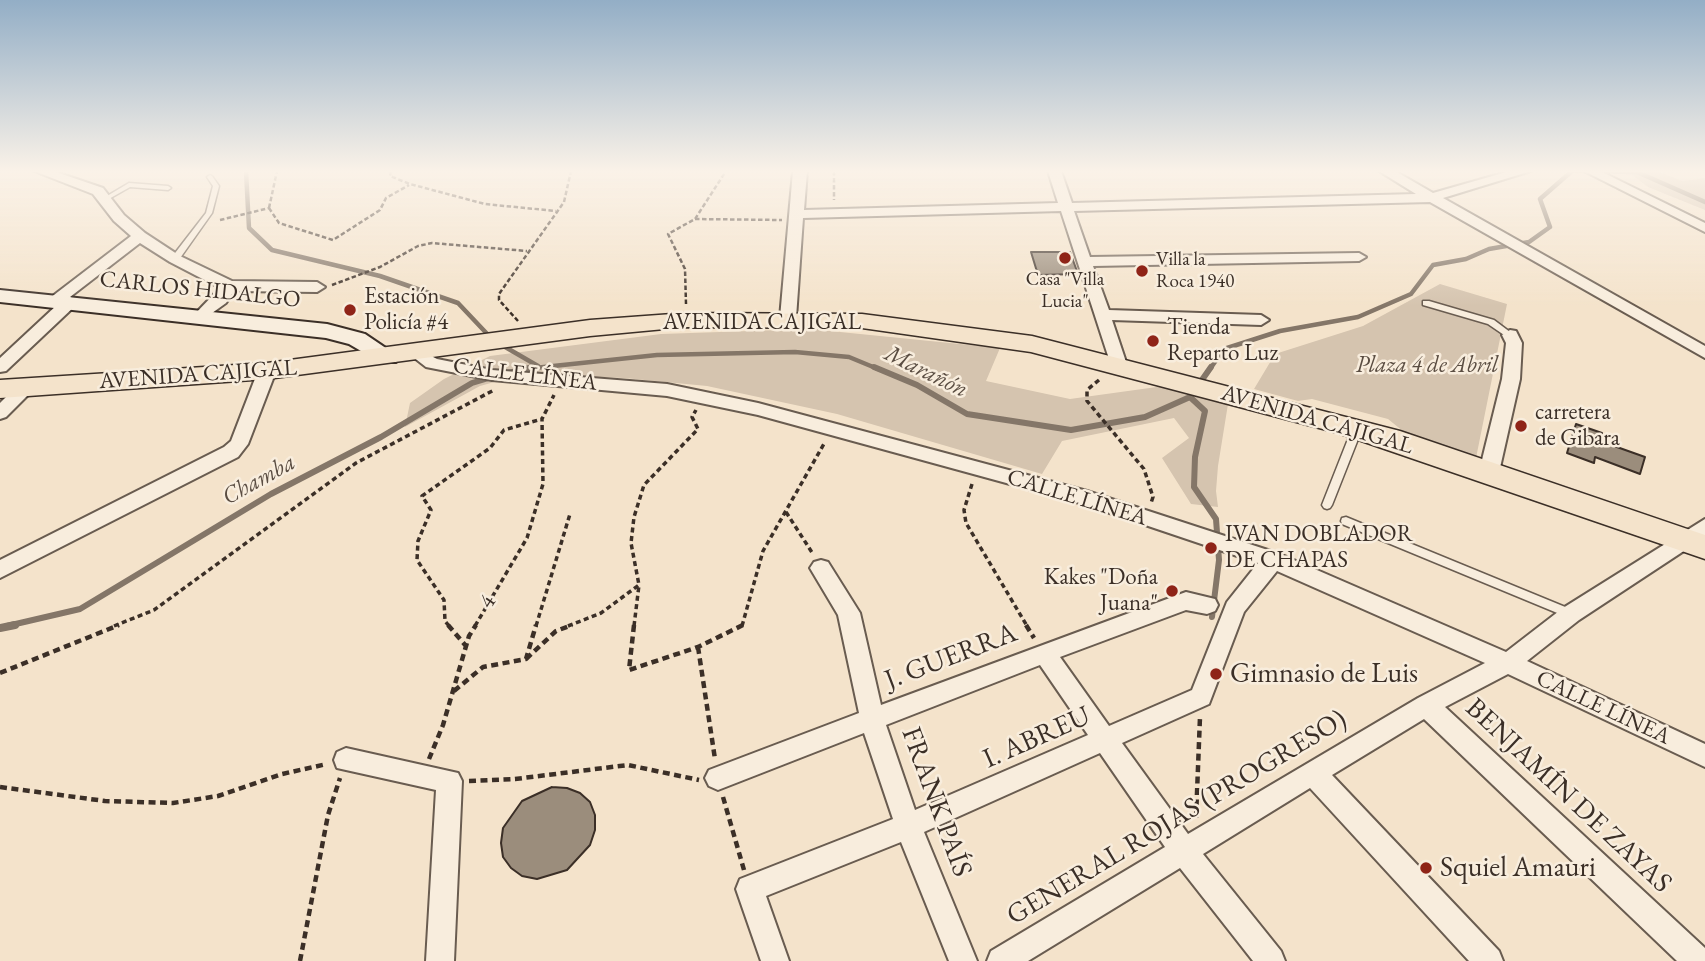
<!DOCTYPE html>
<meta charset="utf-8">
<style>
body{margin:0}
canvas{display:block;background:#f4e3cb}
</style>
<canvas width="1705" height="961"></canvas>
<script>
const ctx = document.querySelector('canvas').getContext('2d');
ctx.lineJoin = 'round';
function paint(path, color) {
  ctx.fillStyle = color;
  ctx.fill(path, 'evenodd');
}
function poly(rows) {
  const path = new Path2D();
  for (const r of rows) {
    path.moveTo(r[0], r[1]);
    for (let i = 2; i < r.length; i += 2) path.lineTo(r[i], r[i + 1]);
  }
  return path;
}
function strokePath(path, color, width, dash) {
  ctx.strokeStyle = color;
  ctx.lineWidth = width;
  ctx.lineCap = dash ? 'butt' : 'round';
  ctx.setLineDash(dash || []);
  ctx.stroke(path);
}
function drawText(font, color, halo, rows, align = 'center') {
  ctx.font = font + ' "EB Garamond",serif';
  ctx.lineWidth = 5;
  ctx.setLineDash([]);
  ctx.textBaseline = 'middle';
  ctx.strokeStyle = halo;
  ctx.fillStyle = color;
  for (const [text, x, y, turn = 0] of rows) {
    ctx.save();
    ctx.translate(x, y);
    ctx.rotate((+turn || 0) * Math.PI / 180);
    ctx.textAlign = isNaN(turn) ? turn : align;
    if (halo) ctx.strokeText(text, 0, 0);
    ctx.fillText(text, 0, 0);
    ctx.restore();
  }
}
const green = poly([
 [1627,171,1657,171,1682,181,1705,178,1705,210,1648,187],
 [1440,284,1507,304,1476,458,1409,436,1388,419,1312,399,1298,401,1254,389,1275,354,1363,326],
 [810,329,1000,348,986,381,1070,399,1164,386,1228,404,1218,466,1216,491,1218,507,1191,504,1162,458,1189,438,1174,418,1062,441,1042,474,837,414,707,386,624,378,523,374,480,386,405,427,410,403,444,379,490,356,661,334]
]);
const streamFar2 = poly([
 [246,171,249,228,272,250,380,276,458,303,491,338],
 [1575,171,1637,172,1705,202],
 [500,344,538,366],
 [525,369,657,355,795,352,849,357,878,369],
 [1210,369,1224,349,1280,331,1358,317,1411,294,1433,265,1466,259,1489,249,1529,242,1550,227,1540,199,1572,171]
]);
const streamFar1 = poly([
 [874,367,917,385,967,414,1071,430,1145,417,1190,397,1211,367],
 [509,373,533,367],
 [1190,397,1205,411,1195,457,1194,487,1216,519,1219,560,1212,617],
 [7,626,80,609,271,494,381,437,472,383,492,377]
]);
const stream = poly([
 [0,628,15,625]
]);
const building = poly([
 [1031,252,1070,252,1078,274,1038,275,1031,252],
 [1576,424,1602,433,1600,441,1645,457,1640,474,1595,457,1594,463,1567,453,1576,424],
 [552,787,567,788,580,793,590,802,595,815,595,830,590,845,567,870,537,879,522,876,511,868,503,857,501,843,503,828,522,801,552,787]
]);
const pathFar2 = poly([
 [391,171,390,176,410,184,485,204,556,211],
 [834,171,834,200],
 [269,208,279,223,333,240,380,210,386,198,409,185],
 [269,208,277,171],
 [695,219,782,220],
 [220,220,269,208],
 [332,285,380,267,418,246,432,243,527,251],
 [686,304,685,269,668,234,695,219,726,171],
 [518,321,499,300,499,294,564,202,571,171]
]);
const pathFar1 = poly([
 [1099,380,1087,390,1087,401,1144,469,1153,497,1151,503],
 [972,484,964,510,966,523,1027,626],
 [786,512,813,554],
 [114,626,154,610,356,463,494,390],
 [449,626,445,621,444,600,417,560,418,541,431,510,422,496,490,448,504,430,542,419],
 [475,626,527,538,543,484,542,419,554,395],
 [536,626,570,514],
 [568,626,601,613,639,585,631,543,634,517,644,485,698,429,692,417,696,410],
 [634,626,639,585],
 [742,626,763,551,825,442]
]);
const path = poly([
 [448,625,466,646],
 [634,625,629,670,698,647,743,625],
 [1026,625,1034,638],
 [698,647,715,759],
 [526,659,556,631,572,625],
 [0,673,119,625],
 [454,691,483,667,526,659,536,625],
 [429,759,443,725,469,636,476,625],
 [469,781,515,779,628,765,699,780],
 [0,787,105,801,173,803,218,796,282,774,327,764],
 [723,797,744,870],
 [1196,818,1200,717],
 [300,961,328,815,340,778]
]);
const lane = poly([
 [210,175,212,176,219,186,212,213,178,261,172,261,172,257,206,213,213,186,207,177,210,175],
 [129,183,168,186,171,188,168,190,130,187,107,200,102,199,129,183],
 [1423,301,1429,301,1494,320,1514,335,1510,337,1507,337,1488,324,1423,305,1423,301],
 [1357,426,1362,429,1332,505,1330,508,1327,509,1324,508,1322,505,1352,429,1357,426],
 [1346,517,1575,611,1576,614,1575,617,1571,618,1567,617,1342,524,1341,521,1342,518,1346,517]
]);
const street = poly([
 [34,171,53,171,103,188,124,215,145,233,180,256,232,281,317,282,325,287,317,292,234,291,226,303,201,321,193,316,220,288,170,262,140,243,70,297,78,302,76,305,6,371,0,372,0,358,57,305,50,304,50,298,131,236,114,221,93,194,34,171],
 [793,171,807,171,804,210,1058,203,1048,171,1061,171,1072,203,1416,194,1379,171,1395,171,1433,193,1510,171,1531,171,1443,198,1705,346,1705,358,1430,202,1074,211,1090,257,1359,253,1366,257,1359,261,1093,266,1109,310,1261,315,1269,320,1261,325,1112,320,1127,365,1119,370,1111,365,1061,211,803,218,796,318,788,323,780,318,793,171],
 [1584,171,1600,171,1705,223,1705,232,1584,171],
 [1510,330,1516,331,1522,343,1520,379,1499,472,1489,479,1479,472,1502,379,1506,343,1502,335,1510,330],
 [416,348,437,359,492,370,667,384,758,403,1087,491,1280,554,1506,652,1563,608,1705,519,1705,537,1579,620,1527,661,1705,744,1705,767,1508,674,1445,707,1705,948,1705,961,1677,961,1424,719,1332,775,1499,951,1503,961,1469,961,1310,788,1203,854,1281,951,1285,961,1253,961,1180,868,1028,961,987,961,991,951,1165,847,1100,753,924,832,977,961,949,961,901,842,766,896,789,961,761,961,736,889,740,879,893,819,864,733,718,790,709,786,705,778,709,770,859,713,838,615,810,568,814,562,821,560,828,562,860,613,881,705,1186,592,1215,599,1218,605,1215,611,1207,614,1186,610,1060,657,1109,726,1192,690,1227,602,1258,563,1083,504,758,415,667,396,492,380,426,367,408,353,416,348],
 [1277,571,1485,663,1418,698,1188,834,1122,743,1209,704,1244,612,1277,571],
 [1040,665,1088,735,915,810,886,725,1040,665],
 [267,366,276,371,248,444,238,457,0,578,0,560,224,447,231,441,258,371,267,366],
 [25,382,31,384,34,388,31,392,6,417,0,419,0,403,19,384,25,382],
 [346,748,458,773,462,781,454,961,426,961,436,790,337,768,334,760,337,752,346,748]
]);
const secondary = poly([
 [0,290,327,324,365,334,399,357,396,362,380,362,349,344,326,338,0,302,0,290]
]);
const primary = poly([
 [686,313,862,314,1032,336,1400,431,1705,535,1705,559,1338,433,1031,352,862,328,686,327,590,336,267,379,0,398,0,380,267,363,590,320,686,313]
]);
const markers = [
 [1065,258,7,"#8f2418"],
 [1142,271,7,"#8f2418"],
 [350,310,7,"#8f2418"],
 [1153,341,7,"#8f2418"],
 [1521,426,7,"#8f2418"],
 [1211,548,7,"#8f2418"],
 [1172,591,7,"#8f2418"],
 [1216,674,7,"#8f2418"],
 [1426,868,7,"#8f2418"]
];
const farPoinames = [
 ["Villa la",1156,260],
 ["Roca 1940",1156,282],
 ["Casa \"Villa",1065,280,"center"],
 ["Lucia\"",1065,302,"center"]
];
const streetNames = [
 ["CARLOS HIDALGO",200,290,6],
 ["AVENIDA CAJIGAL",762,323],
 ["AVENIDA CAJIGAL",198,375,-4],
 ["CALLE LÍNEA",525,375,7],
 ["AVENIDA CAJIGAL",1317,420,16],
 ["CALLE LÍNEA",1077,498,17],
 ["4",488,602,-56],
 ["CALLE LÍNEA",1603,708,25]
];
const poiNames = [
 ["Estación",364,297],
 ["Policía #4",364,323],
 ["Tienda",1167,328],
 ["Reparto Luz",1167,354],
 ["carretera",1535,413],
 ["de Gibara",1535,439],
 ["IVAN DOBLADOR",1225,535],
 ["DE CHAPAS",1225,561],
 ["Kakes \"Doña",1158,578,"right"],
 ["Juana\"",1158,604,"right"]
];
const parkNames = [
 ["Plaza 4 de Abril",1427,366]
];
const waterNames = [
 ["Marañón",926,372,26],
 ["Chamba",259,480,-29]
];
const nearStreetnames = [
 ["J. GUERRA",951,657,-21],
 ["I. ABREU",1037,738,-24],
 ["BENJAMÍN DE ZAYAS",1568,796,43],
 ["FRANK PAÍS",936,802,70],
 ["GENERAL ROJAS (PROGRESO)",1177,818,-31]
];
const nearPoinames = [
 ["Gimnasio de Luis",1230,674],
 ["Squiel Amauri",1440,868]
];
paint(green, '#d5c4af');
strokePath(streamFar2, '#847668', 4.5);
strokePath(streamFar1, '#847668', 6);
strokePath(stream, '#847668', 8);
paint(building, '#9b8d7c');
strokePath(building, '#3b2f27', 2);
strokePath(lane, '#695c50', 3);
strokePath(street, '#695c50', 4);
strokePath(secondary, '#3b2f27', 4);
strokePath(primary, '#3b2f27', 3);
strokePath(pathFar2, '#3b2f27', 2.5, [4.5, 2.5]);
strokePath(pathFar1, '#3b2f27', 3.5, [5, 3.5]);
strokePath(path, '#3b2f27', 4.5, [7, 4.5]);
paint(lane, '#f8eddd');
paint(street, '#f8eddd');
paint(secondary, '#f8eddd');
paint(primary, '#f4e3cb');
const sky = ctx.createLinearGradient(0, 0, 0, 306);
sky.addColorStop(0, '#93aec6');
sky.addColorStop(0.56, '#faf2e8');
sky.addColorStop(1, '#faf2e800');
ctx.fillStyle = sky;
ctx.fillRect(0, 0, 1705, 306);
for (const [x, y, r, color] of markers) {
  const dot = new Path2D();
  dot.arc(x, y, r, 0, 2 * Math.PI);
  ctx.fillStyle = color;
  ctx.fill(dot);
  strokePath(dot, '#f8eddd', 2.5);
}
drawText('19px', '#3b2f27', '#f8eddd', farPoinames, 'left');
drawText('23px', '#3b2f27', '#f8eddd', streetNames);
drawText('23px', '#3b2f27', '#f8eddd', poiNames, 'left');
drawText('italic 23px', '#5a4d42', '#f8eddd', parkNames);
drawText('italic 24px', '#5a4d42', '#f8eddd', waterNames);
drawText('28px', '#3b2f27', '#f8eddd', nearStreetnames);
drawText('28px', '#3b2f27', '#f8eddd', nearPoinames, 'left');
</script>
